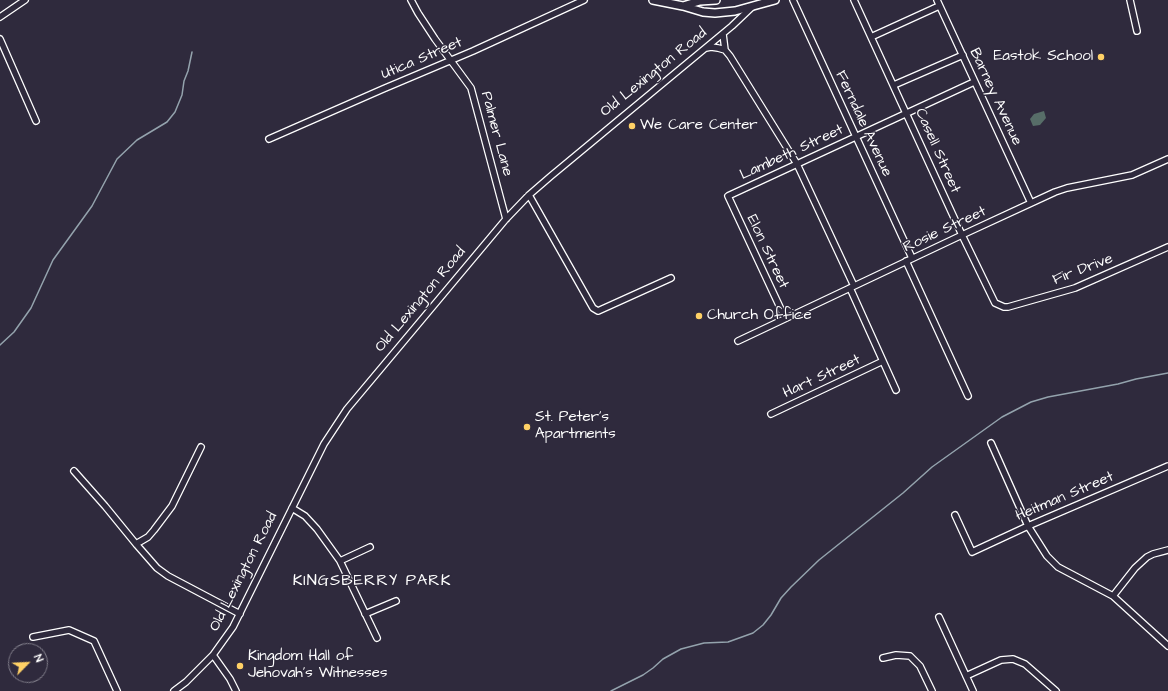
<!DOCTYPE html>
<meta charset="utf-8">
<style>
body{margin:0}
#map{position:relative;width:1168px;height:691px;overflow:hidden;background:#2f2a3d;font-family:"Architects Daughter",sans-serif}
canvas{display:block}
.north{position:absolute;left:8px;top:643px;width:40px;height:40px;box-sizing:border-box;background:#2f2a3d;border:1px solid #827f8b;border-radius:50%;rotate:66deg;font-size:11px;font-weight:700;line-height:16px;text-align:center;color:#fff}
.north::after{content:'';display:block;margin:auto;width:14px;height:18px;background:#ffd166;clip-path:polygon(50% 0,100% 100%,50% 72%,0 100%)}
</style>
<div id="map">
<canvas width="1168" height="691"></canvas>
<div class="north">N</div>
</div>
<script>
const ctx = document.querySelector('canvas').getContext('2d');
ctx.lineJoin = 'round';
function paint(path, color) {
  ctx.fillStyle = color;
  ctx.fill(path, 'evenodd');
}
function poly(rows) {
  const path = new Path2D();
  for (const r of rows) {
    path.moveTo(r[0], r[1]);
    for (let i = 2; i < r.length; i += 2) path.lineTo(r[i], r[i + 1]);
  }
  return path;
}
function strokePath(path, color, width, dash) {
  ctx.strokeStyle = color;
  ctx.lineWidth = width;
  ctx.lineCap = dash ? 'butt' : 'round';
  ctx.setLineDash(dash || []);
  ctx.stroke(path);
}
function drawText(font, color, halo, rows, align = 'center') {
  ctx.font = font + ' "Architects Daughter",sans-serif';
  ctx.lineWidth = 3;
  ctx.setLineDash([]);
  ctx.textBaseline = 'middle';
  ctx.strokeStyle = halo;
  ctx.fillStyle = color;
  for (const [text, x, y, turn = 0] of rows) {
    ctx.save();
    ctx.translate(x, y);
    ctx.rotate((+turn || 0) * Math.PI / 180);
    ctx.textAlign = isNaN(turn) ? turn : align;
    if (halo) ctx.strokeText(text, 0, 0);
    ctx.fillText(text, 0, 0);
    ctx.restore();
  }
}
const green = poly([
 [1044,111,1046,118,1040,125,1033,126,1030,119,1034,114]
]);
const stream = poly([
 [0,345,14,332,31,308,53,260,92,206,117,159,137,140,167,122,175,112,182,95,184,81,188,71,192,52],
 [611,691,643,675,653,668,663,659,681,649,704,643,728,642,753,633,763,625,771,615,781,598,791,587,819,560,903,493,932,467,1002,417,1031,402,1048,397,1118,384,1136,379,1168,373]
]);
const minor = poly([
 [411,0,418,13,435,39,471,88,506,219],
 [793,0,912,258],
 [854,0,962,235,995,303,1004,307,1008,307,1075,288,1168,247],
 [937,0,1031,203],
 [1130,0,1137,31],
 [0,17,25,0],
 [723,34,725,50],
 [871,37,939,6],
 [0,39,36,121],
 [706,48,711,47,718,48,725,50,730,56,797,164,854,286],
 [894,85,963,55],
 [269,139,383,89,473,51,584,0],
 [529,195,593,308,598,311,671,278],
 [906,261,968,396],
 [850,288,896,390],
 [785,318,728,196,974,82],
 [738,341,962,235,1055,192,1067,188,1132,175,1168,159],
 [771,414,883,361],
 [991,443,1028,526,1047,556,1058,567,1113,596,1168,646],
 [74,471,105,506,136,544,157,568,168,576,240,614],
 [292,508,305,516,317,529,340,561,377,638],
 [955,515,972,552,1028,526,1168,466],
 [136,544,148,537,154,530,172,506,201,447],
 [340,561,370,547],
 [1113,596,1135,568,1147,557,1153,554,1168,550],
 [365,614,396,601],
 [939,617,973,691],
 [33,637,69,630,94,641,117,691],
 [213,655,230,679,236,691],
 [883,658,896,655,910,656,920,666,932,691],
 [966,676,1001,660,1013,659,1025,664,1056,691],
 [174,691,186,682,213,655,233,627,324,444,347,409,506,219,529,195,551,176,732,26,752,7]
]);
const major = poly([
 [653,0,683,6,703,12,715,13,735,11,775,0],
 [683,6,700,1,716,0]
]);
const markers = [
 [1101,57,4,"#ffd166"],
 [632,126,4,"#ffd166"],
 [699,316,4,"#ffd166"],
 [527,427,4,"#ffd166"],
 [240,666,4,"#ffd166"]
];
const poiNames = [
 ["Eastok School",1093,57,"right"],
 ["We Care Center",640,126],
 ["Church Office",707,316],
 ["St. Peter's",535,418],
 ["Apartments",535,435],
 ["Kingdom Hall of",248,657],
 ["Jehovah’s Witnesses",248,674]
];
const streetNames = [
 ["Utica Street",422,59,-23],
 ["Old Lexington Road",654,73,-39],
 ["Barney Avenue",995,97,65],
 ["Ferndale Avenue",863,124,65],
 ["Palmer Lane",496,134,75],
 ["Casell Street",937,151,66],
 ["Lambeth Street",792,153,-25],
 ["Rosie Street",945,230,-25],
 ["Elon Street",767,252,65],
 ["Fir Drive",1083,270,-21],
 ["Old Lexington Road",421,300,-50],
 ["Hart Street",822,377,-25],
 ["Heitman Street",1065,497,-23],
 ["Old Lexington Road",244,572,-63]
];
const neighbourhoodNames = [
 ["KINGSBERRY PARK",372,582]
];
paint(green, '#576d68');
strokePath(stream, '#94a3ad', 1.5);
strokePath(minor, '#fff', 8);
strokePath(major, '#fff', 10);
strokePath(minor, '#2f2a3d', 5.5);
strokePath(major, '#2f2a3d', 7);
for (const [x, y, r, color] of markers) {
  const dot = new Path2D();
  dot.arc(x, y, r, 0, 2 * Math.PI);
  ctx.fillStyle = color;
  ctx.fill(dot);
  strokePath(dot, '#2f2a3d', 1.5);
}
drawText('15px', '#fff', '#2f2a3d', poiNames, 'left');
drawText('15px', '#fff', '#2f2a3d', streetNames);
ctx.letterSpacing = '1px';
drawText('16px', '#fff', '#2f2a3d', neighbourhoodNames);
ctx.letterSpacing = '0px';
</script>
